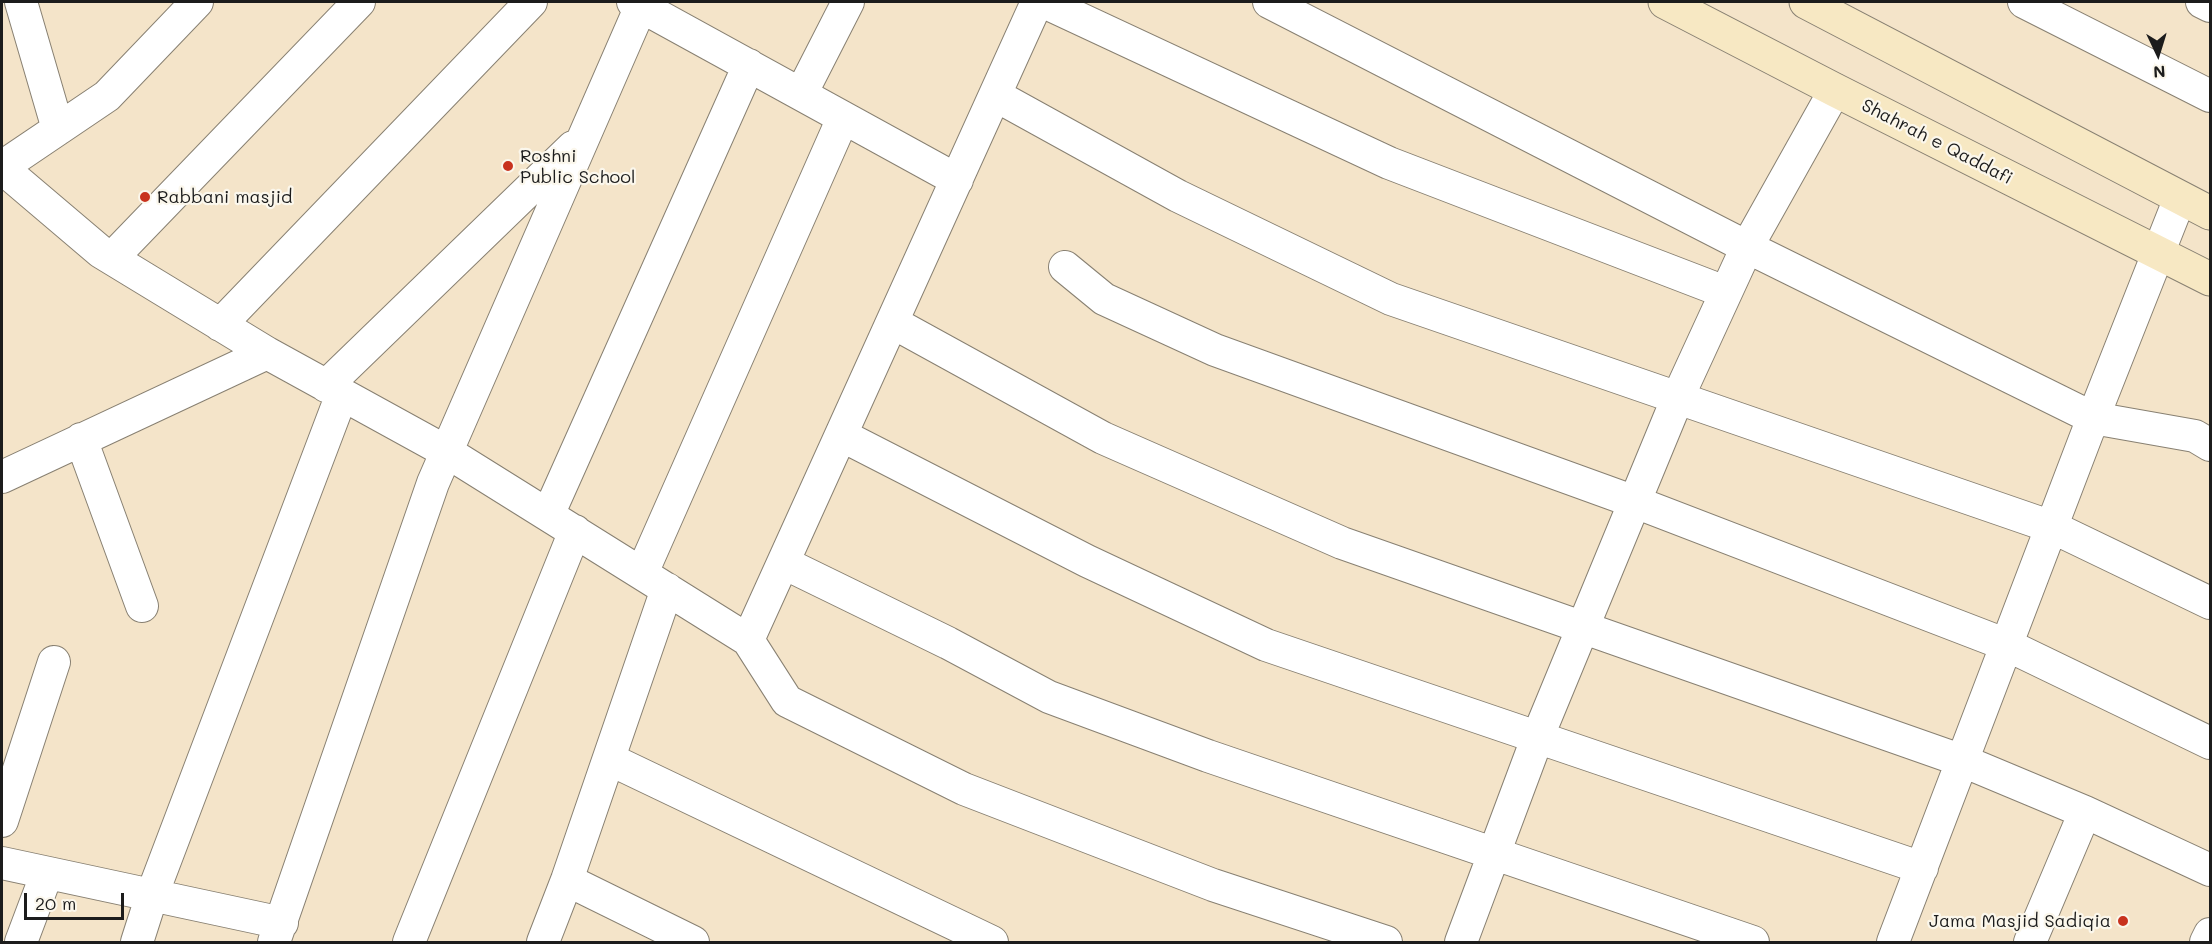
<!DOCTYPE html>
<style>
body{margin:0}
#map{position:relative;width:2212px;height:944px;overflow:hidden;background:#f4e4c9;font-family:Mali,sans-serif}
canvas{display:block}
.frame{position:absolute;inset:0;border:3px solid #1c1c1c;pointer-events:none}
.north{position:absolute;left:2128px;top:24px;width:60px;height:60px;-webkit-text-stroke:4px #fbf7ec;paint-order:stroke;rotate:176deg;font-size:16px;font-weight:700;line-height:24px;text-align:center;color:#1c1c1c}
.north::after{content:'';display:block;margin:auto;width:21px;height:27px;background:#1c1c1c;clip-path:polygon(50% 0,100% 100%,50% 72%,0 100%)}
.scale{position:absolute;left:24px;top:893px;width:100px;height:27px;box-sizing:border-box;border:3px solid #1c1c1c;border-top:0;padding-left:8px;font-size:18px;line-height:21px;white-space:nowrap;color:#1c1c1c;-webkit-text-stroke:4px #fbf7ec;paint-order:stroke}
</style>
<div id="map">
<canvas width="2212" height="944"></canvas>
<div class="frame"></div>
<div class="north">N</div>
<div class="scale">20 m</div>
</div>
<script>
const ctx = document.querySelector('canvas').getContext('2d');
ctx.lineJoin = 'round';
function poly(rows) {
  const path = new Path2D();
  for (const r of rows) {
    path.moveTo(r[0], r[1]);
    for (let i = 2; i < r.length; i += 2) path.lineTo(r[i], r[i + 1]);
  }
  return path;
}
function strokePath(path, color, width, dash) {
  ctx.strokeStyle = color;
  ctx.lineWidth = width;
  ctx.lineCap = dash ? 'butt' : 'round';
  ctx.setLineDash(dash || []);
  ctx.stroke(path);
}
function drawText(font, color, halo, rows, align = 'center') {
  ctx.font = font + ' Mali,sans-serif';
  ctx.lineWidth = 4.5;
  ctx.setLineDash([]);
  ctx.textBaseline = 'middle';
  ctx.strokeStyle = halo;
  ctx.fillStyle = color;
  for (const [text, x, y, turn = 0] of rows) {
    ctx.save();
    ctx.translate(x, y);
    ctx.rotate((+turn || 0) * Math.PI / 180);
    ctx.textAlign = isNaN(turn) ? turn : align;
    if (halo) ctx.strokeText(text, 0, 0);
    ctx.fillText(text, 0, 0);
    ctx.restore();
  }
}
const street = poly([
 [21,2,58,129],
 [633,2,957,180],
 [1044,2,1389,163,1725,292],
 [1269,2,1747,247,2093,418,2195,436,2210,445],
 [2024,2,2210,96],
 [2202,2,2210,6],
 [801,94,848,2],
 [995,95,1178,196,1391,299,2052,527,2210,603],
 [2,167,107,96,197,2],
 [2,168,101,252,267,353,447,452,748,640,787,701,964,789,1213,885,1386,942],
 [112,258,359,2],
 [1065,267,1104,299,1215,350,1635,502,2007,645,2210,743],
 [892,322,1103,438,1342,543,1963,761,2085,812,2210,870],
 [220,325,531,2],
 [326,386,573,147],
 [841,435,1087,561,1266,645,1922,868],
 [81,439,142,606],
 [2,477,267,353],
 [548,515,749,65],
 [784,563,948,643,1049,697,1208,756,1753,942],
 [642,573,843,118],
 [748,640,1037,2],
 [609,759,992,942],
 [2,821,54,662],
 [2,863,282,923],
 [567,880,693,942],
 [21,942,47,873],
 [137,942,152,895,342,394],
 [274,942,433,483,641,6],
 [409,942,575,531],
 [543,942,567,880,667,589],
 [1461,942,1538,736,1678,397,1747,247,1835,90],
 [1893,942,2093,418,2180,198],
 [2030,942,2085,812],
 [2206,942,2210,934]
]);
const secondary = poly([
 [1665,2,1835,90,2210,279],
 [1806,2,2210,213]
]);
const markers = [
 [508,166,6,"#c8321e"],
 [145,197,6,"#c8321e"],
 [2123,921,6,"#c8321e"]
];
const streetNames = [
 ["Shahrah e Qaddafi",1937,142,27]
];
const poiNames = [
 ["Roshni",520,156],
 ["Public School",520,177],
 ["Rabbani masjid",157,197],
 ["Jama Masjid Sadiqia",2111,921,"right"]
];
strokePath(street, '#888072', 34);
strokePath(secondary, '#888072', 35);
strokePath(street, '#fff', 32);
strokePath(secondary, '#f7e8c3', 33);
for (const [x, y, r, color] of markers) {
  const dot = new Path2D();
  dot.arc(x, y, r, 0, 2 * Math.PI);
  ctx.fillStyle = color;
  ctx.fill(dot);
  strokePath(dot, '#fbf7ec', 2);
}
drawText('18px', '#1c1c1c', '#fbf7ec', streetNames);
drawText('18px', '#1c1c1c', '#fbf7ec', poiNames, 'left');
</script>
